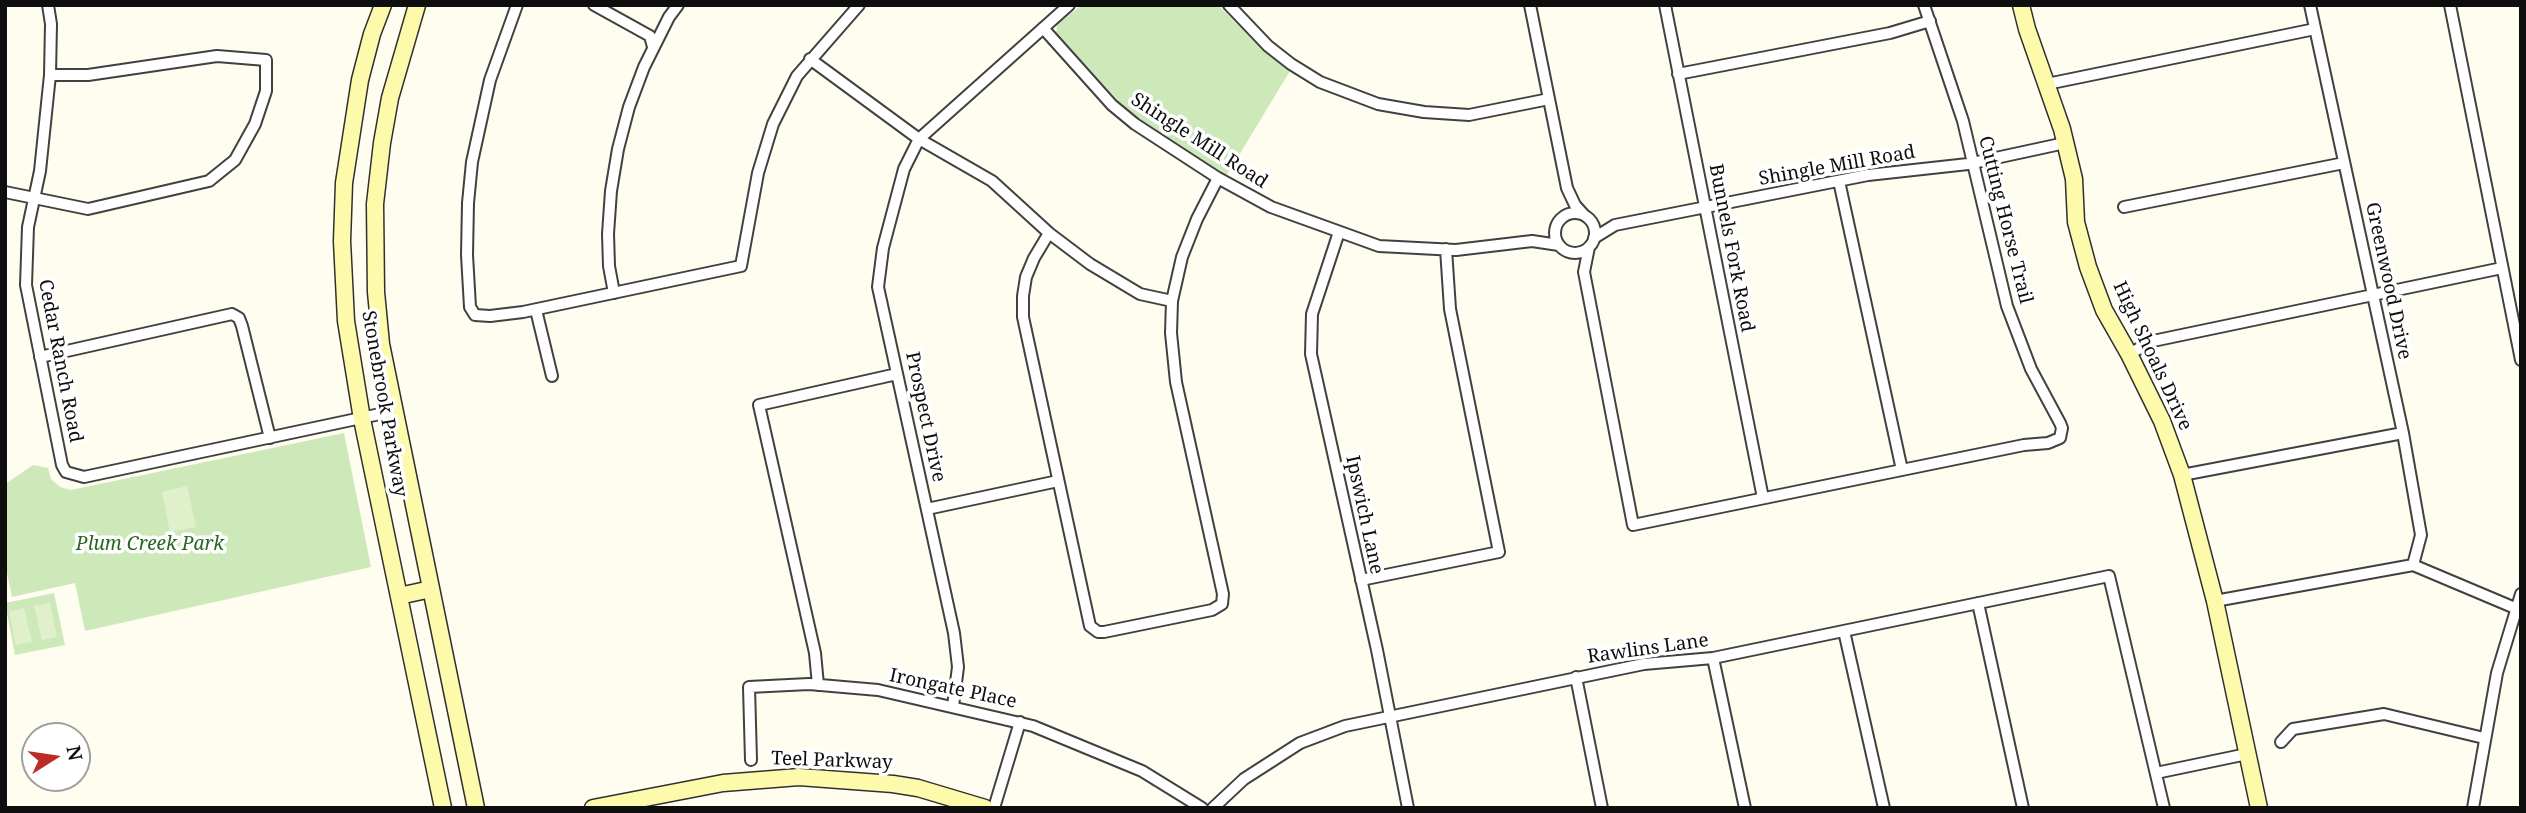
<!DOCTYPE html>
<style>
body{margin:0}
#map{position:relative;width:2526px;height:813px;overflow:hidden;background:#fffdef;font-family:"Noto Serif",serif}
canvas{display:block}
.frame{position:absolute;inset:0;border:7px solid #0e0e0e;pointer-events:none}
.north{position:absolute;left:21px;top:722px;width:70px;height:70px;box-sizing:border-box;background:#fff;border:2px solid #9f9f9f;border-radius:50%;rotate:78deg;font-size:19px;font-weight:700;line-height:28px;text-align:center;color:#0e0e0e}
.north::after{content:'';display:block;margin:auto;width:24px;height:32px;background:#bc2b27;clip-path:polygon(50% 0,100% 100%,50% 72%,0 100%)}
</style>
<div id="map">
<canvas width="2526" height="813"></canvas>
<div class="frame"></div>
<div class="north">N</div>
</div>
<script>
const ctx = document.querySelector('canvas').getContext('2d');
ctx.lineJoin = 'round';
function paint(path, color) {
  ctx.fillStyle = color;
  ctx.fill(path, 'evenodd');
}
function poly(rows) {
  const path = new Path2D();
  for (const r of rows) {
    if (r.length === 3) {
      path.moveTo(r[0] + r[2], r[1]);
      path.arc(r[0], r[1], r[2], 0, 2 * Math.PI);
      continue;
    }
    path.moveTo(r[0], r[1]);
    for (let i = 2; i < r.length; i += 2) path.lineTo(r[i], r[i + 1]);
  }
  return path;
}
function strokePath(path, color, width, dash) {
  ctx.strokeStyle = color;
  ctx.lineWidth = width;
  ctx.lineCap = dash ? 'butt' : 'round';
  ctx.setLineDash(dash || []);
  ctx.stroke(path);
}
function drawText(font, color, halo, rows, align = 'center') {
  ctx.font = font + ' "Noto Serif",serif';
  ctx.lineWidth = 7;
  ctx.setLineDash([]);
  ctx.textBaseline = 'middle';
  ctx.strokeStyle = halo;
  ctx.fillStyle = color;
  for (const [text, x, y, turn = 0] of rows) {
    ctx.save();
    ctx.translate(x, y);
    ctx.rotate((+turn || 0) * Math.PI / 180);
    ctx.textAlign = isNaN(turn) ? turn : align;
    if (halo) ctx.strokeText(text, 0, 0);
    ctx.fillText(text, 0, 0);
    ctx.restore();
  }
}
const green = poly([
 [1082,5,1218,5,1262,49,1290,71,1227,175,1198,161,1126,109,1056,33,1057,24],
 [344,433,371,567,85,631,75,583,12,597,5,563,5,484,33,465,48,468,51,479,60,487,71,490],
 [54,593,65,645,15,655,5,603]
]);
const pitch = poly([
 [187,486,196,527,170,532,162,492],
 [50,603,57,637,42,640,34,606],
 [24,608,32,642,16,645,9,612]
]);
const street = poly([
 [48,5,51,24,50,75,40,171,28,227,26,285,62,465,66,472,84,477,394,411],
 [517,5,490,80,472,162,468,203,467,255,470,307,475,315,490,316,523,312,741,266,758,173,773,124,797,76,859,5],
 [594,5,650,36,653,47],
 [1229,5,1268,46,1291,64,1320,82,1378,104,1424,112,1469,115,1549,99],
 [1530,5,1567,188,1575,205,1584,215],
 [1665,5,1763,498],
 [2310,5,2403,433,2421,535,2413,565],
 [2450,5,2521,360],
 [1043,28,1112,105,1135,124,1218,178,1271,207,1379,246,1456,250,1532,241,1559,245],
 [810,59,919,139,992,181,1049,233,1090,264,1140,294,1172,301],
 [1678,74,1890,33,1930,21],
 [2047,84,2315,29],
 [1839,181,1902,470],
 [5,192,88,209,209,181,235,160,255,124,266,91,266,60,217,56,88,75,50,75],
 [2124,207,2344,163],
 [1575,233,20],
 [1339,232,1312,314,1311,354,1377,650,1408,808],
 [1049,233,1034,258,1026,277,1023,296,1023,317,1090,626,1098,632,1104,632,1212,610,1222,604,1223,594,1176,382,1171,333,1172,301,1182,257,1197,219,1218,178],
 [1594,238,1615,225,1868,175,1968,164,2065,143],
 [1589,247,1584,272,1633,525,2024,445,2048,443,2060,438,2062,428,2060,423,2031,369,2007,306,1963,121,1924,5],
 [614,293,609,266,608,234,611,191,618,149,629,107,644,67,669,17,678,5],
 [536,310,552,376],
 [2129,354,2153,341,2502,268],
 [40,357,232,314,239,318,242,326,270,438],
 [2182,475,2403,433],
 [927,509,1058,481],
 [1361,580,1499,552,1450,309,1446,249],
 [2215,601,2413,565,2515,608],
 [1978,603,2023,808],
 [1844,631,1884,808],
 [1713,658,1745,808],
 [1576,677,1602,808],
 [818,685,815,653,759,405,897,374],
 [953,706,958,667,954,633,878,287,883,248,904,169,919,139,1069,5],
 [2281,742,2293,729,2384,714,2484,738],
 [751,760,749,687,809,684,878,690,1033,726,1142,771,1202,808],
 [2156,773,2247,754],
 [994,808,1020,722],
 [1213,808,1244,779,1300,743,1345,726,1644,664,1713,658,2109,576,2164,808],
 [2473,808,2497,673,2521,594]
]);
const secondary = poly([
 [383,5,372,34,360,80,344,183,342,241,346,321,362,419,443,808],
 [417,5,390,98,382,143,375,204,376,292,381,344,476,808],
 [2021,5,2027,29,2062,129,2074,179,2076,222,2088,267,2104,310,2129,354,2162,421,2182,475,2215,601,2259,808],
 [399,596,431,589],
 [593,808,723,783,799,777,893,784,918,788,985,808]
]);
const streetNames = [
 ["Shingle Mill Road",1199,141,33],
 ["Shingle Mill Road",1837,166,-10],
 ["Cutting Horse Trail",2005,220,76],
 ["Bunnels Fork Road",1731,248,79],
 ["Greenwood Drive",2388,281,78],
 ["High Shoals Drive",2152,356,65],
 ["Cedar Ranch Road",60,361,79],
 ["Stonebrook Parkway",384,404,80],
 ["Prospect Drive",925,417,78],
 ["Ipswich Lane",1364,515,78],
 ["Rawlins Lane",1648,649,-8],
 ["Irongate Place",953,689,12],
 ["Teel Parkway",832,761,2]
];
const parkNames = [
 ["Plum Creek Park",150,545]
];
paint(green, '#cee9b9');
paint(pitch, '#e0f0ca');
strokePath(street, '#414141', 14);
strokePath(secondary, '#303030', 19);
strokePath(street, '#fff', 10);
strokePath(secondary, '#fefaab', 16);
drawText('19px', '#0e0e0e', '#fff', streetNames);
drawText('italic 19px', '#28651f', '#fff', parkNames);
</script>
